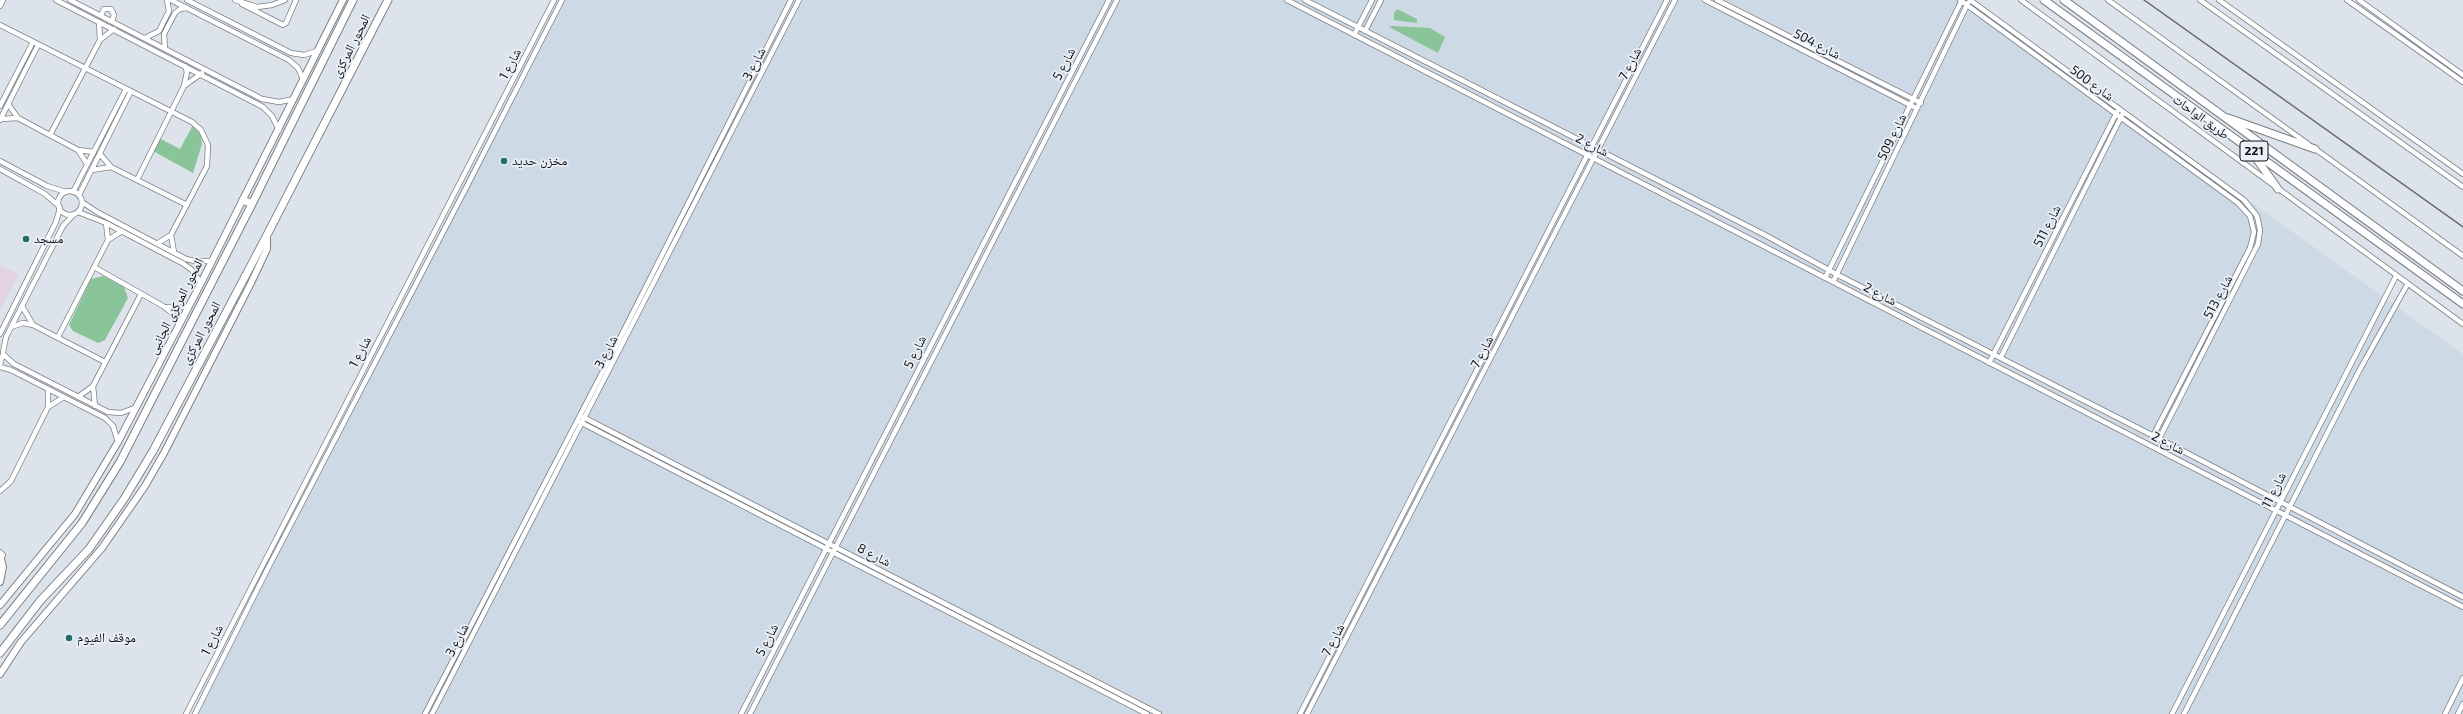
<!DOCTYPE html>
<meta charset="utf-8">
<style>
body{margin:0}
canvas{display:block;background:#dde3ea}
</style>
<canvas width="2463" height="714"></canvas>
<script>
const ctx = document.querySelector('canvas').getContext('2d');
ctx.lineJoin = 'round';
function paint(path, color) {
  ctx.fillStyle = color;
  ctx.fill(path, 'evenodd');
}
function poly(rows) {
  const path = new Path2D();
  for (const r of rows) {
    if (r.length === 3) {
      path.moveTo(r[0] + r[2], r[1]);
      path.arc(r[0], r[1], r[2], 0, 2 * Math.PI);
      continue;
    }
    path.moveTo(r[0], r[1]);
    for (let i = 2; i < r.length; i += 2) path.lineTo(r[i], r[i + 1]);
  }
  return path;
}
function strokePath(path, color, width, dash) {
  ctx.strokeStyle = color;
  ctx.lineWidth = width;
  ctx.lineCap = dash ? 'butt' : 'round';
  ctx.setLineDash(dash || []);
  ctx.stroke(path);
}
function drawText(font, color, halo, rows, align = 'center') {
  ctx.font = font + ' "Exo 2","Noto Naskh Arabic",sans-serif';
  ctx.lineWidth = 3.5;
  ctx.setLineDash([]);
  ctx.textBaseline = 'middle';
  ctx.strokeStyle = halo;
  ctx.fillStyle = color;
  for (const [text, x, y, turn = 0] of rows) {
    ctx.save();
    ctx.translate(x, y);
    ctx.rotate((+turn || 0) * Math.PI / 180);
    ctx.textAlign = isNaN(turn) ? turn : align;
    if (halo) ctx.strokeText(text, 0, 0);
    ctx.fillText(text, 0, 0);
    ctx.restore();
  }
}
const built = poly([
 [558,0,1969,0,2463,354,2463,714,191,714]
]);
const education = poly([
 [0,265,19,274,0,311]
]);
const green = poly([
 [1397,9,1417,19,1417,23,1394,20,1394,13],
 [1392,26,1430,28,1445,37,1438,53,1389,27],
 [193,125,201,136,202,144,193,173,153,151,159,138,180,149],
 [103,276,124,287,128,298,105,340,98,343,73,331,69,325,91,279]
]);
const minor = poly([
 [56,0,263,107,272,116,279,130],
 [70,0,262,99,279,102,294,99],
 [171,0,289,60,298,68,303,79],
 [187,0,291,53,304,55,317,51],
 [235,0,257,7,272,5,285,0],
 [1287,0,2463,607],
 [1305,0,1765,235,1838,275,2183,451,2463,597],
 [1705,0,1914,107],
 [1717,0,1921,103],
 [1960,0,2238,203,2250,216,2254,232,2250,248,2153,436],
 [1970,0,2244,200,2257,216,2260,230,2258,244,2159,439],
 [2021,0,2463,324],
 [2108,0,2308,144],
 [2200,0,2463,187],
 [2219,0,2463,174],
 [2347,0,2463,82],
 [2359,0,2463,75],
 [242,4,283,25,286,23,296,0],
 [0,6,3,0],
 [101,15,104,9,111,9,114,15,112,21],
 [0,25,192,122,201,130,208,145,207,166,171,235,158,243],
 [1365,31,1381,0],
 [1354,35,1372,0],
 [145,38,159,31,169,11,167,0],
 [100,40,114,29],
 [165,49,164,34,175,13,180,9,187,8],
 [184,86,202,73],
 [8,104,18,118,78,150,94,152],
 [0,106,33,42],
 [1,119,18,118],
 [0,120,38,45],
 [50,135,100,40,99,22],
 [2314,148,2463,256],
 [78,150,87,164],
 [100,154,111,167,187,205],
 [0,161,47,186,66,192],
 [0,169,45,194,59,206],
 [92,170,111,167],
 [137,180,184,86,187,72,185,66],
 [70,203,12],
 [73,192,126,89],
 [79,195,131,91],
 [82,202,97,212,186,259,195,261,212,261],
 [78,212,106,223,184,264,192,270,201,283],
 [106,223,108,240],
 [171,235,174,252],
 [94,267,163,306,172,313,179,324],
 [1825,278,1962,0],
 [1833,282,1968,3],
 [22,306,33,325],
 [167,307,188,307],
 [11,327,23,323,33,325,105,362],
 [0,334,56,222,60,208],
 [58,337,108,240,122,231],
 [3,352,6,337,63,226,74,214],
 [4,355,14,364,108,412,121,413,137,407],
 [2001,357,2122,115],
 [1989,363,2117,112],
 [0,365,3,354],
 [0,367,11,370,105,418,113,426,118,442],
 [93,386,95,406],
 [78,397,93,386,141,294],
 [48,407,64,397],
 [583,417,1159,714],
 [580,422,1147,714],
 [0,491,11,481,48,407,48,389],
 [0,552,3,555,0,559],
 [186,714,554,0],
 [195,714,266,572,466,188,562,0],
 [425,714,616,346,791,0],
 [432,714,799,0],
 [741,714,1109,0],
 [750,714,1117,0],
 [1300,714,1667,0],
 [1307,714,1675,0],
 [2172,714,2396,276],
 [2184,714,2359,371,2407,285],
 [2445,714,2463,678],
 [2458,714,2463,704]
]);
const major = poly([
 [0,582,3,567,1,559],
 [0,605,75,514,118,442,201,283,343,0],
 [0,674,21,642,102,548,145,486,164,453,251,283,267,249,267,235]
]);
const highway = poly([
 [2044,0,2463,304],
 [2064,0,2463,291],
 [2228,118,2315,149],
 [2253,154,2278,189],
 [243,200,252,204],
 [0,625,82,523,120,462,252,204,353,0],
 [0,653,40,601,89,549,124,499,153,451,267,235,388,0]
]);
const rail = poly([
 [2144,0,2463,227]
]);
const markers = [
 [504,161,4,"#226d6b"],
 [26,239,4,"#226d6b"],
 [69,638,4,"#226d6b"]
];
const shields = [
 [2254,151,28]
];
const shieldNames = [
 ["221",2254,151]
];
const streetNames = [
 ["شارع 504",1817,44,27],
 ["المحور المركزى",351,46,-63],
 ["شارع 1",510,64,-63],
 ["شارع 3",754,64,-63],
 ["شارع 5",1064,64,-63],
 ["شارع 7",1630,64,-63],
 ["شارع 500",2092,83,36],
 ["طريق الواحات",2201,117,36],
 ["شارع 509",1892,137,-64],
 ["شارع 2",1592,145,27],
 ["شارع 511",2047,226,-63],
 ["شارع 2",1880,294,27],
 ["شارع 513",2218,297,-62],
 ["المحور المركزى الجانبى",176,306,-63],
 ["المحور المركزى",201,333,-62],
 ["شارع 1",360,352,-62],
 ["شارع 3",606,352,-63],
 ["شارع 5",915,352,-64],
 ["شارع 7",1482,352,-63],
 ["شارع 2",2168,443,27],
 ["شارع 11",2274,490,-63],
 ["شارع 8",874,555,27],
 ["شارع 1",212,640,-63],
 ["شارع 3",457,640,-62],
 ["شارع 5",767,640,-63],
 ["شارع 7",1333,640,-63]
];
const poiNames = [
 ["مخزن حديد",512,161],
 ["مسجد",34,239],
 ["موقف الفيوم",77,638]
];
paint(built, '#ced9e6');
paint(education, '#e3d2e3');
paint(green, '#8ac499');
strokePath(minor, '#7b8086', 6);
strokePath(major, '#7b8086', 8);
strokePath(highway, '#7b8086', 9);
strokePath(minor, '#fff', 4.5);
strokePath(major, '#fff', 6);
strokePath(highway, '#fff', 7);
strokePath(rail, '#66696e', 1.5);
for (const [x, y, r, color] of markers) {
  const dot = new Path2D();
  dot.arc(x, y, r, 0, 2 * Math.PI);
  ctx.fillStyle = color;
  ctx.fill(dot);
  strokePath(dot, '#eaf0f7', 1.5);
}
for (const [x, y, w] of shields) {
  const box = new Path2D();
  box.roundRect(x - w / 2, y - 10, w, 20, 3);
  ctx.fillStyle = '#eaf0f7';
  ctx.fill(box);
  strokePath(box, '#101215', 1);
}
drawText('bold 12px', '#101215', null, shieldNames);
drawText('13px', '#101215', '#eaf0f7', streetNames);
drawText('13px', '#101215', '#eaf0f7', poiNames, 'left');
</script>
